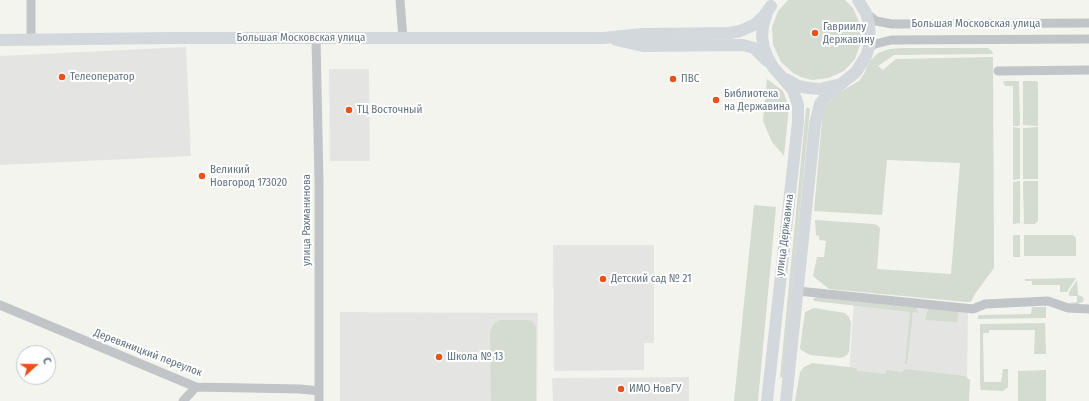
<!DOCTYPE html>
<meta charset="utf-8">
<style>
body{margin:0}
#map{position:relative;width:1089px;height:401px;overflow:hidden;background:#f4f4ef;font-family:"Fira Sans Condensed",sans-serif}
canvas{display:block}
.north{position:absolute;left:16px;top:345px;width:40px;height:40px;box-sizing:border-box;background:#fff;border:1px solid #c0c7cd;border-radius:50%;rotate:69deg;font-size:11px;font-weight:700;line-height:16px;text-align:center;color:#617282}
.north::after{content:'';display:block;margin:auto;width:14px;height:18px;background:#e9521a;clip-path:polygon(50% 0,100% 100%,50% 72%,0 100%)}
</style>
<div id="map">
<canvas width="1089" height="401"></canvas>
<div class="north">С</div>
</div>
<script>
const ctx = document.querySelector('canvas').getContext('2d');
ctx.lineJoin = 'round';
function paint(path, color) {
  ctx.fillStyle = color;
  ctx.fill(path, 'evenodd');
}
function poly(rows) {
  const path = new Path2D();
  for (const r of rows) {
    path.moveTo(r[0], r[1]);
    for (let i = 2; i < r.length; i += 2) path.lineTo(r[i], r[i + 1]);
  }
  return path;
}
function strokePath(path, color, width, dash) {
  ctx.strokeStyle = color;
  ctx.lineWidth = width;
  ctx.lineCap = dash ? 'butt' : 'round';
  ctx.setLineDash(dash || []);
  ctx.stroke(path);
}
function drawText(font, color, halo, rows, align = 'center') {
  ctx.font = font + ' "Fira Sans Condensed",sans-serif';
  ctx.lineWidth = 4;
  ctx.setLineDash([]);
  ctx.textBaseline = 'middle';
  ctx.strokeStyle = halo;
  ctx.fillStyle = color;
  for (const [text, x, y, turn = 0] of rows) {
    ctx.save();
    ctx.translate(x, y);
    ctx.rotate((+turn || 0) * Math.PI / 180);
    ctx.textAlign = isNaN(turn) ? turn : align;
    if (halo) ctx.strokeText(text, 0, 0);
    ctx.fillText(text, 0, 0);
    ctx.restore();
  }
}
const built = poly([
 [186,47,191,156,0,165,0,56],
 [329,69,369,69,370,161,330,161],
 [553,245,654,245,654,343,644,343,644,370,554,371],
 [854,300,968,313,967,385,849,373],
 [340,312,538,313,537,401,340,401],
 [689,377,689,401,553,401,552,378]
]);
const green = poly([
 [788,0,845,0,853,8,860,24,861,42,855,59,844,71,828,78,812,80,801,77,793,73,781,62,773,45,772,27,778,11],
 [902,48,988,48,992,51,993,54,894,55,878,66,883,70,896,59,993,57,994,268,975,294,972,300,970,302,966,302,829,289,813,276,817,257,824,257,826,241,819,240,819,236,816,235,815,220,873,224,877,225,880,228,877,269,951,274,960,163,887,160,882,215,814,211,823,109,829,102,837,94,859,81,864,74,869,62,878,53,889,49],
 [767,79,783,91,789,107,784,156,772,142,763,121],
 [1004,81,1019,81,1020,125,1018,126,1013,126,1013,86,1005,86,1003,82],
 [1023,81,1036,81,1038,82,1038,126,1023,125],
 [807,107,810,109,783,378,782,378,780,377,806,109],
 [1013,127,1020,128,1020,179,1019,179,1013,180],
 [1038,127,1038,179,1023,179,1023,128],
 [1020,181,1020,223,1013,224,1013,182],
 [1025,181,1038,181,1038,221,1035,224,1024,224,1023,182],
 [754,205,776,207,758,401,734,401],
 [1013,235,1020,235,1020,257,1013,257],
 [1024,235,1073,235,1076,238,1076,256,1024,256],
 [1076,278,1067,292,1060,292,1060,285,1032,285,1032,281,1025,281,1025,279],
 [1077,280,1078,295,1083,297,1084,301,1077,305,1069,305,1069,303,1077,302,1077,296,1069,296,1069,292],
 [817,297,916,307,919,313,913,312,907,364,905,364,910,312,814,301,813,299],
 [1032,307,1046,307,1046,318,978,319,978,316,980,315,1031,314],
 [814,308,845,313,849,317,851,323,849,352,846,356,840,358,810,355,801,350,800,348,805,312],
 [928,309,959,310,957,322,925,320],
 [500,320,528,320,532,321,536,327,536,401,491,401,490,331,494,324],
 [1045,323,1046,354,1034,354,1035,330,989,330,989,333,983,333,984,382,1001,382,1003,369,1008,369,1008,387,1003,391,981,390,980,385,980,324],
 [812,363,857,368,857,371,886,374,886,370,902,372,905,369,965,376,970,380,969,401,795,401,800,372,804,367],
 [1046,370,1046,401,1018,401,1018,371]
]);
const minor = poly([
 [400,0,403,38],
 [866,13,876,21,892,24,1089,23],
 [316,38,319,181,319,401],
 [31,40,31,0],
 [869,47,875,44,891,40,1089,39],
 [998,71,1089,70],
 [798,291,973,309,985,304,1048,301,1068,308,1089,309],
 [0,305,196,387,300,389,319,391],
 [183,401,196,387]
]);
const major = poly([
 [767,13,763,26,762,37,764,48,768,58,773,67,793,90,798,105,798,122,767,401],
 [0,40,171,38,603,38,643,34,730,33,740,31,754,25,763,17,771,6],
 [616,40,643,46,743,45,754,48,767,61],
 [786,79,798,86,809,88,819,89,837,85],
 [786,401,815,124,820,104,826,96,856,72,866,56,870,44,869,24,866,13,858,0]
]);
const markers = [
 [815,33,4,"#e9521a"],
 [62,77,4,"#e9521a"],
 [673,79,4,"#e9521a"],
 [716,100,4,"#e9521a"],
 [349,110,4,"#e9521a"],
 [202,176,4,"#e9521a"],
 [603,279,4,"#e9521a"],
 [439,357,4,"#e9521a"],
 [621,389,4,"#e9521a"]
];
const streetNames = [
 ["Большая Московская улица",976,24],
 ["Большая Московская улица",301,38],
 ["улица Рахманинова",307,220,-90],
 ["улица Державина",785,235,-83],
 ["Деревяницкий переулок",148,353,21]
];
const poiNames = [
 ["Гавриилу",823,27],
 ["Державину",823,40],
 ["Телеоператор",70,77],
 ["ПВС",681,79],
 ["Библиотека",724,94],
 ["на Державина",724,107],
 ["ТЦ Восточный",357,110],
 ["Великий",210,170],
 ["Новгород 173020",210,183],
 ["Детский сад № 21",611,279],
 ["Школа № 13",447,357],
 ["ИМО НовГУ",629,389]
];
paint(built, '#e4e5e3');
paint(green, '#d4dbd0');
strokePath(minor, '#c1c5c8', 9);
strokePath(major, '#d2d8dc', 12);
for (const [x, y, r, color] of markers) {
  const dot = new Path2D();
  dot.arc(x, y, r, 0, 2 * Math.PI);
  ctx.fillStyle = color;
  ctx.fill(dot);
  strokePath(dot, '#fff', 1.5);
}
drawText('11px', '#617282', '#fff', streetNames);
drawText('11px', '#617282', '#fff', poiNames, 'left');
</script>
